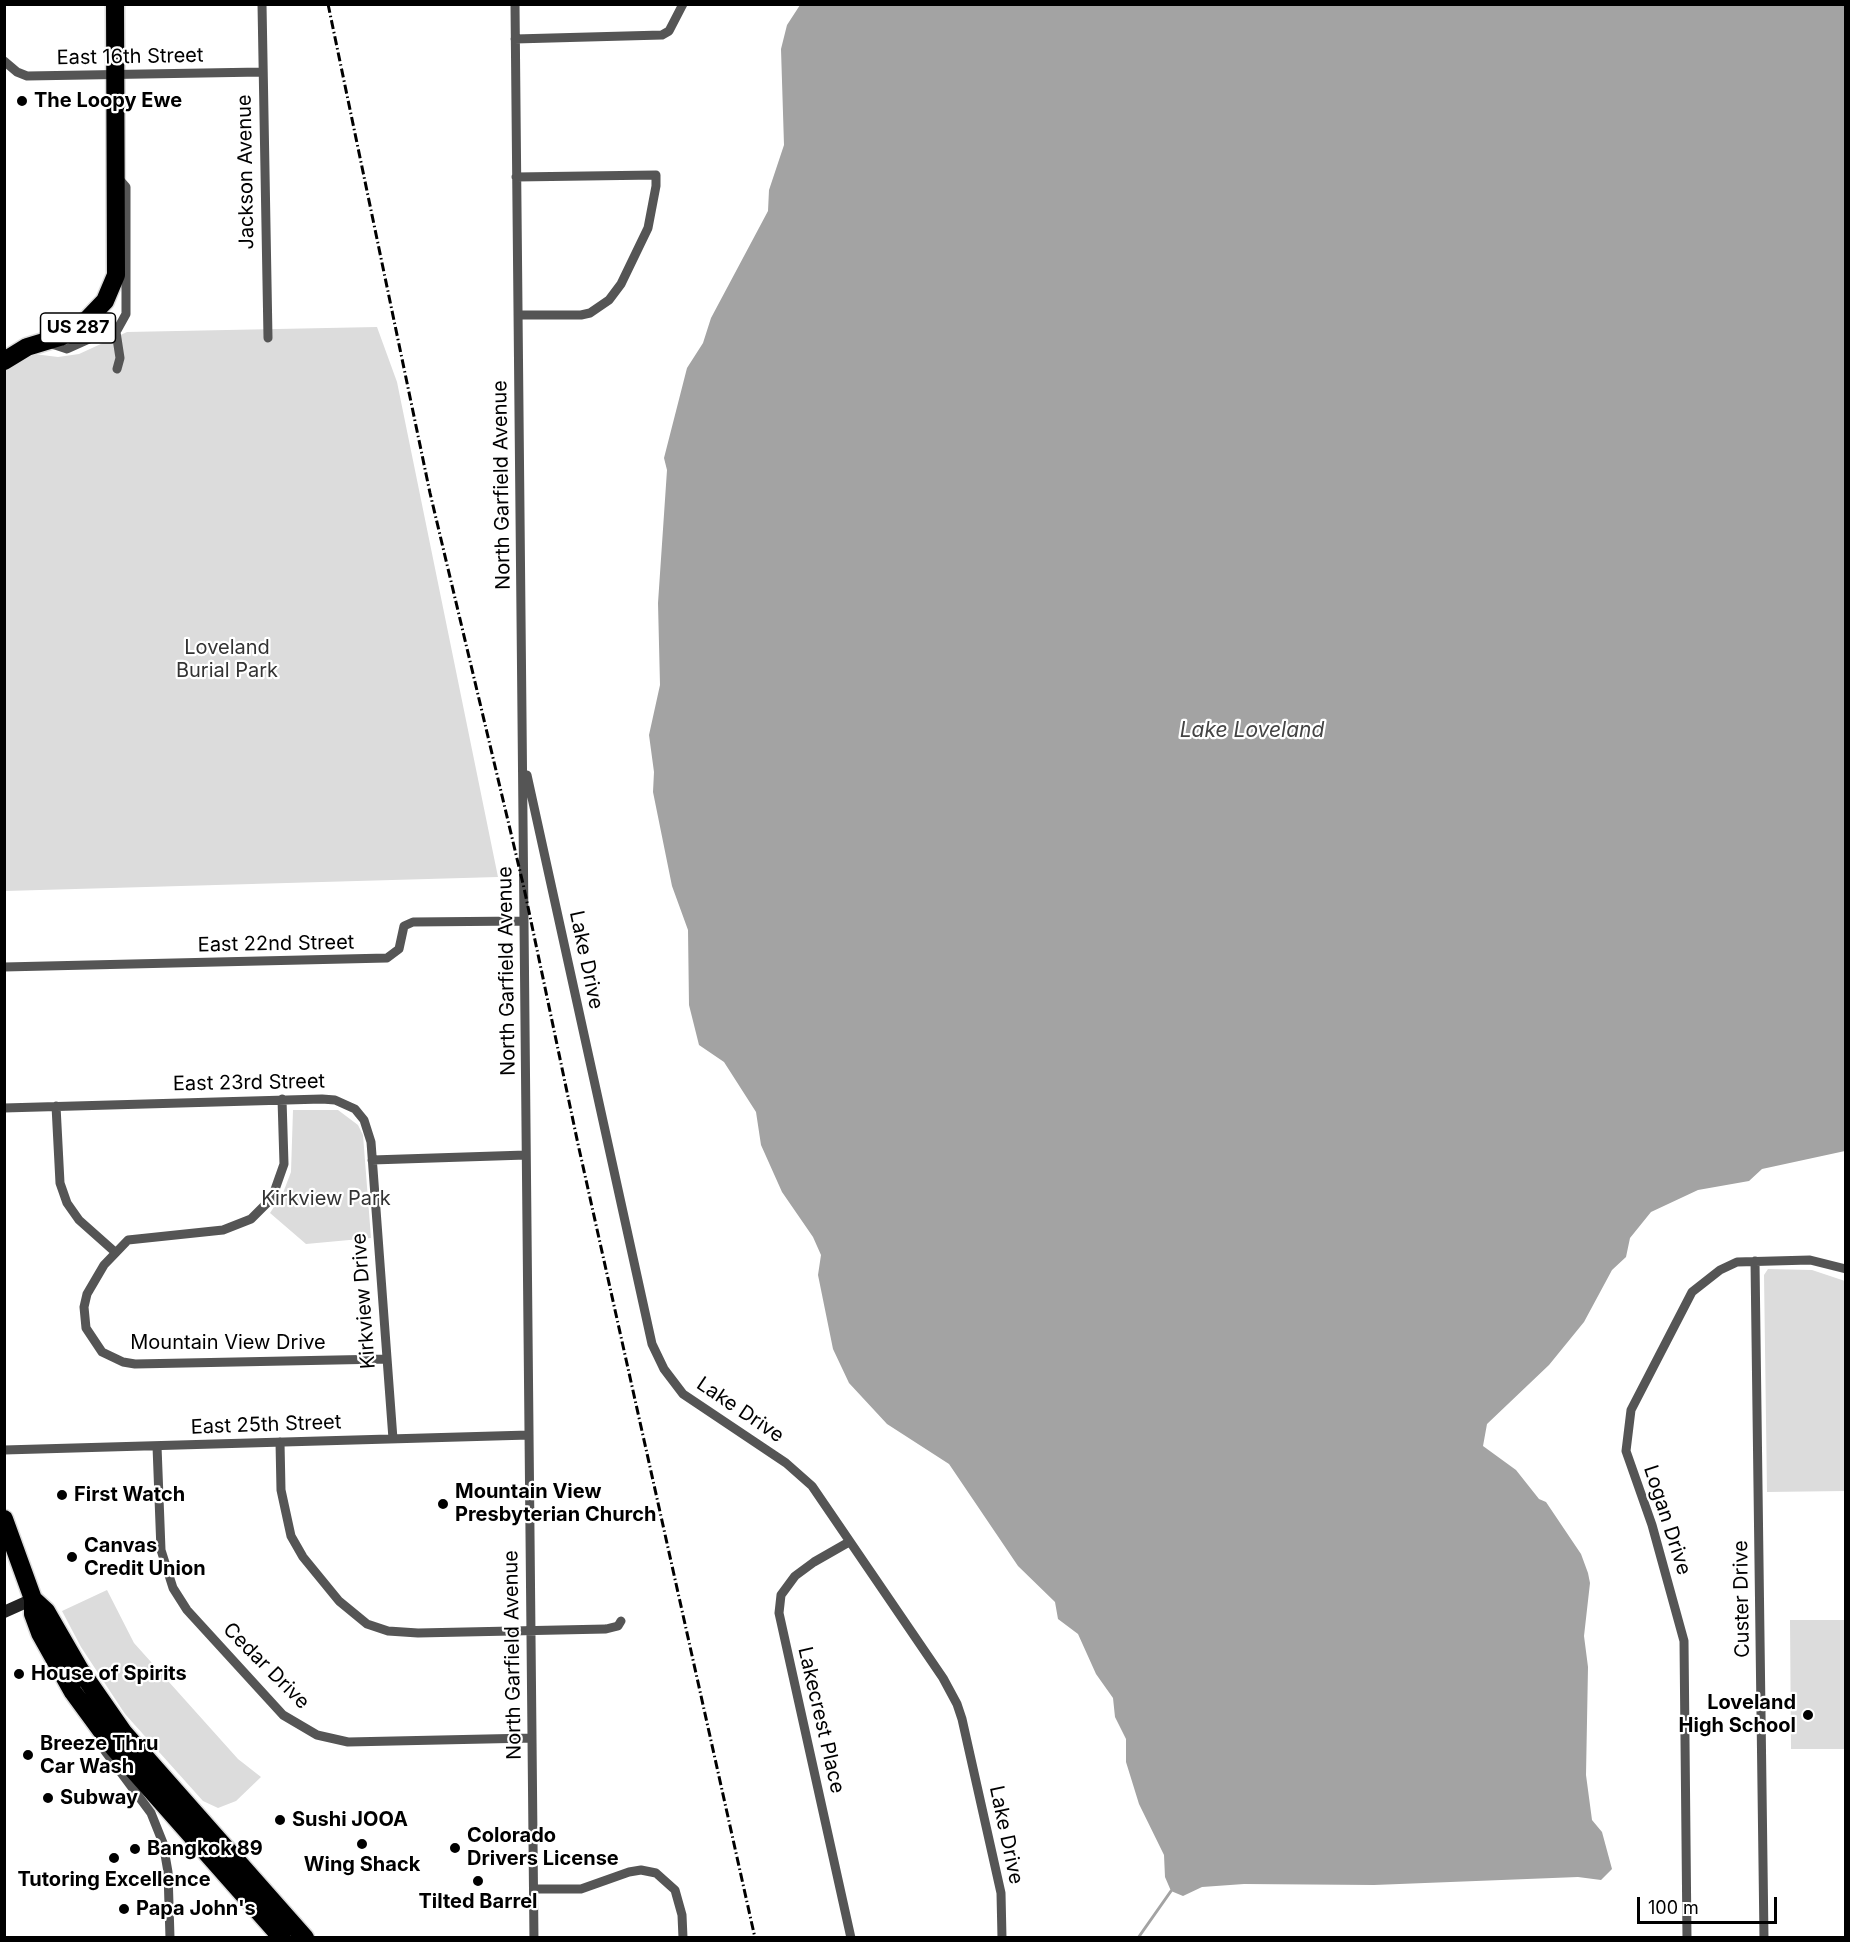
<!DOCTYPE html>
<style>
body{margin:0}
#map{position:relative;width:1850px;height:1942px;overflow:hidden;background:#fff;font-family:Inter,sans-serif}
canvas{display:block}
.frame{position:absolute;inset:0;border:6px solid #000;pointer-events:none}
.scale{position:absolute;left:1637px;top:1897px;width:140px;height:27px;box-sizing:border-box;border:3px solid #000;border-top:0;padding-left:8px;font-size:18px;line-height:21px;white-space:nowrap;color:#000;-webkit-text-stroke:4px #fff;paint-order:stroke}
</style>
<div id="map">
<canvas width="1850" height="1942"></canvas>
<div class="frame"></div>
<div class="scale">100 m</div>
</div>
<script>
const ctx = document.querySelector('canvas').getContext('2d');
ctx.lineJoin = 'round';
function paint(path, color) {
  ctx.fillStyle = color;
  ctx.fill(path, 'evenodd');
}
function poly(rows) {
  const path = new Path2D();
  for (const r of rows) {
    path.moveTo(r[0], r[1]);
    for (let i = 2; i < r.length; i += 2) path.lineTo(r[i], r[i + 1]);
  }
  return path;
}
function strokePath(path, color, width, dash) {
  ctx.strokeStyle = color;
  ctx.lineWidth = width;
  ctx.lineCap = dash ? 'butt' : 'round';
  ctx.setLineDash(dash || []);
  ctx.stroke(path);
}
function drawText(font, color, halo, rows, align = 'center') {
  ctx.font = font + ' Inter,sans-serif';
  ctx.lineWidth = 4.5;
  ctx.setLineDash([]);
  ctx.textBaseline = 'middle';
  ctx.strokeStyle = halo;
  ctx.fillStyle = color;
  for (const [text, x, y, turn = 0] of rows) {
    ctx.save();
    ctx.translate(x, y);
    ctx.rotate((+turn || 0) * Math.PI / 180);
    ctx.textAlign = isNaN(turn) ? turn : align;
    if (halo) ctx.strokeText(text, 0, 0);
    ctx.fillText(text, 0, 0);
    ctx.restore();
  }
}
const green = poly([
 [377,327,397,382,498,877,5,891,4,373,15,364,34,354,58,357,79,354,127,332],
 [293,1110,338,1110,358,1125,363,1135,371,1238,306,1244,270,1213,283,1193,291,1172],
 [1768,1269,1812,1270,1845,1281,1845,1491,1767,1492,1764,1275],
 [107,1590,134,1643,238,1759,261,1777,236,1801,218,1808,203,1801,125,1714,81,1647,62,1611],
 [1790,1620,1845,1620,1845,1749,1791,1749]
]);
const water = poly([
 [800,5,1845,5,1845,1151,1762,1169,1749,1181,1698,1190,1651,1212,1630,1238,1626,1257,1612,1270,1584,1322,1549,1365,1487,1424,1483,1446,1516,1470,1539,1499,1546,1502,1581,1554,1588,1573,1590,1583,1584,1636,1588,1667,1586,1775,1592,1820,1602,1832,1612,1869,1601,1880,1578,1877,1374,1885,1244,1884,1202,1887,1183,1896,1171,1891,1165,1877,1164,1855,1139,1804,1126,1762,1126,1739,1115,1717,1113,1698,1096,1674,1078,1634,1058,1619,1055,1602,1018,1566,949,1464,887,1424,849,1383,833,1349,818,1275,821,1255,813,1237,782,1192,761,1145,756,1112,724,1062,699,1045,689,1005,688,930,672,886,653,792,654,772,649,735,660,685,658,603,667,470,664,458,687,368,703,343,711,318,768,211,769,190,784,145,781,49,787,25]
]);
const stream = poly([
 [1138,1938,1171,1891]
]);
const street = poly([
 [262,4,268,338],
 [515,4,534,1938],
 [515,39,662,35,669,31,683,4],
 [4,61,17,72,27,76,262,72],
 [516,177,656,175,656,186,648,228,621,284,609,300,590,313,581,315,518,315],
 [116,332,126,314,126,187,118,178],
 [116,332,120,358,117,369],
 [46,342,67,349,96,336,116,332],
 [527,775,652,1344,664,1369,683,1394,786,1463,812,1486,943,1678,957,1704,962,1719,1001,1893,1002,1938],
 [4,967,387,958,399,949,404,926,413,922,524,921],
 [282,1099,284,1164,272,1198,251,1219,223,1230,128,1240,104,1265,87,1294,84,1307,86,1328,102,1352,123,1362,135,1364,386,1359],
 [56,1106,60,1183,67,1203,79,1220,115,1252],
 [4,1108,322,1099,335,1100,355,1109,364,1120,371,1142,393,1439],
 [372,1160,526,1155],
 [1755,1261,1764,1938],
 [280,1442,281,1490,291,1536,303,1557,339,1601,367,1624,388,1631,418,1633,606,1629,618,1626,621,1621],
 [157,1446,161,1550,173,1588,187,1610,283,1715,317,1735,348,1742,532,1738],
 [4,1450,529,1435],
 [849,1542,814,1562,795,1576,781,1595,779,1613,851,1938],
 [105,1745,105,1751,151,1813,163,1843,168,1872,170,1938],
 [534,1889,581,1889,629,1872,641,1870,656,1873,675,1890,682,1915,683,1938],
 [1687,1938,1684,1641,1652,1525,1626,1451,1631,1410,1692,1292,1720,1270,1737,1262,1810,1260,1846,1269]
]);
const secondary = poly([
 [4,1612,33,1599]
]);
const highway = poly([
 [4,361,27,347,60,337,82,325,105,301,116,275,115,4],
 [4,1519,33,1599,33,1614,40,1633,73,1692,114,1748,282,1938],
 [33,1599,46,1611,80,1670,123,1732,305,1938]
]);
const rail = poly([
 [328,4,430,493,524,888,578,1144,755,1938]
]);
const markers = [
 [22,101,6,"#000"],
 [62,1495,6,"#000"],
 [443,1504,6,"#000"],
 [72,1557,6,"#000"],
 [19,1674,6,"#000"],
 [1808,1715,6,"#000"],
 [28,1755,6,"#000"],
 [48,1798,6,"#000"],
 [280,1820,6,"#000"],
 [362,1844,6,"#000"],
 [455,1848,6,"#000"],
 [135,1849,6,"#000"],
 [114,1858,6,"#000"],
 [478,1881,6,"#000"],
 [124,1909,6,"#000"]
];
const shields = [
 [78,328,75]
];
const shieldNames = [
 ["US 287",78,328]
];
const streetNames = [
 ["East 16th Street",130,57,-1],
 ["Jackson Avenue",246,172,-91],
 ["North Garfield Avenue",502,485,-91],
 ["East 22nd Street",276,944,-1],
 ["Lake Drive",586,960,78],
 ["North Garfield Avenue",507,971,-91],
 ["East 23rd Street",249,1083,-1],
 ["Kirkview Drive",364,1301,-94],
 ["Mountain View Drive",228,1343],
 ["Lake Drive",740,1410,34],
 ["East 25th Street",266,1425,-2],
 ["Logan Drive",1667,1520,72],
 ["Custer Drive",1742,1599,-91],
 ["North Garfield Avenue",513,1655,-91],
 ["Cedar Drive",266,1666,45],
 ["Lakecrest Place",821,1720,77],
 ["Lake Drive",1006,1835,78]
];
const poiNames = [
 ["The Loopy Ewe",34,101],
 ["Mountain View",455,1492],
 ["Presbyterian Church",455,1515],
 ["First Watch",74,1495],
 ["Canvas",84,1546],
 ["Credit Union",84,1569],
 ["House of Spirits",31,1674],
 ["Loveland",1796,1703,"right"],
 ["High School",1796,1726,"right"],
 ["Breeze Thru",40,1744],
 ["Car Wash",40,1767],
 ["Subway",60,1798],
 ["Sushi JOOA",292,1820],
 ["Colorado",467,1836],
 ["Drivers License",467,1859],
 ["Bangkok 89",147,1849],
 ["Wing Shack",362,1865,"center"],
 ["Tutoring Excellence",114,1880,"center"],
 ["Tilted Barrel",478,1902,"center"],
 ["Papa John's",136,1909]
];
const parkNames = [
 ["Loveland",227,648],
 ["Burial Park",227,671],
 ["Kirkview Park",326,1199]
];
const waterNames = [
 ["Lake Loveland",1252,731]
];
paint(green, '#dcdcdc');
paint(water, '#a3a3a3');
strokePath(stream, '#a3a3a3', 3);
strokePath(highway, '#dbdbdb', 21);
strokePath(street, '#555', 9);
strokePath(secondary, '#222', 12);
strokePath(highway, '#000', 18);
strokePath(rail, '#000', 3, [9, 3, 1.5, 3]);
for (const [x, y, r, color] of markers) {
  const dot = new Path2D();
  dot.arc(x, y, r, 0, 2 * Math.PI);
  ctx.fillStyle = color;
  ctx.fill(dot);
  strokePath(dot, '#fff', 2);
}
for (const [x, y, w] of shields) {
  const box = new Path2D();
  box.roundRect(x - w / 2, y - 15, w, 30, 4.5);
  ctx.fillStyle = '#fff';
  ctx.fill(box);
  strokePath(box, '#000', 1.5);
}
drawText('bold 18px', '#000', null, shieldNames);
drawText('20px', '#000', '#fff', streetNames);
drawText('bold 20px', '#000', '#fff', poiNames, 'left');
drawText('20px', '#333', '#fff', parkNames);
drawText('italic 21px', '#444', '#fff', waterNames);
</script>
